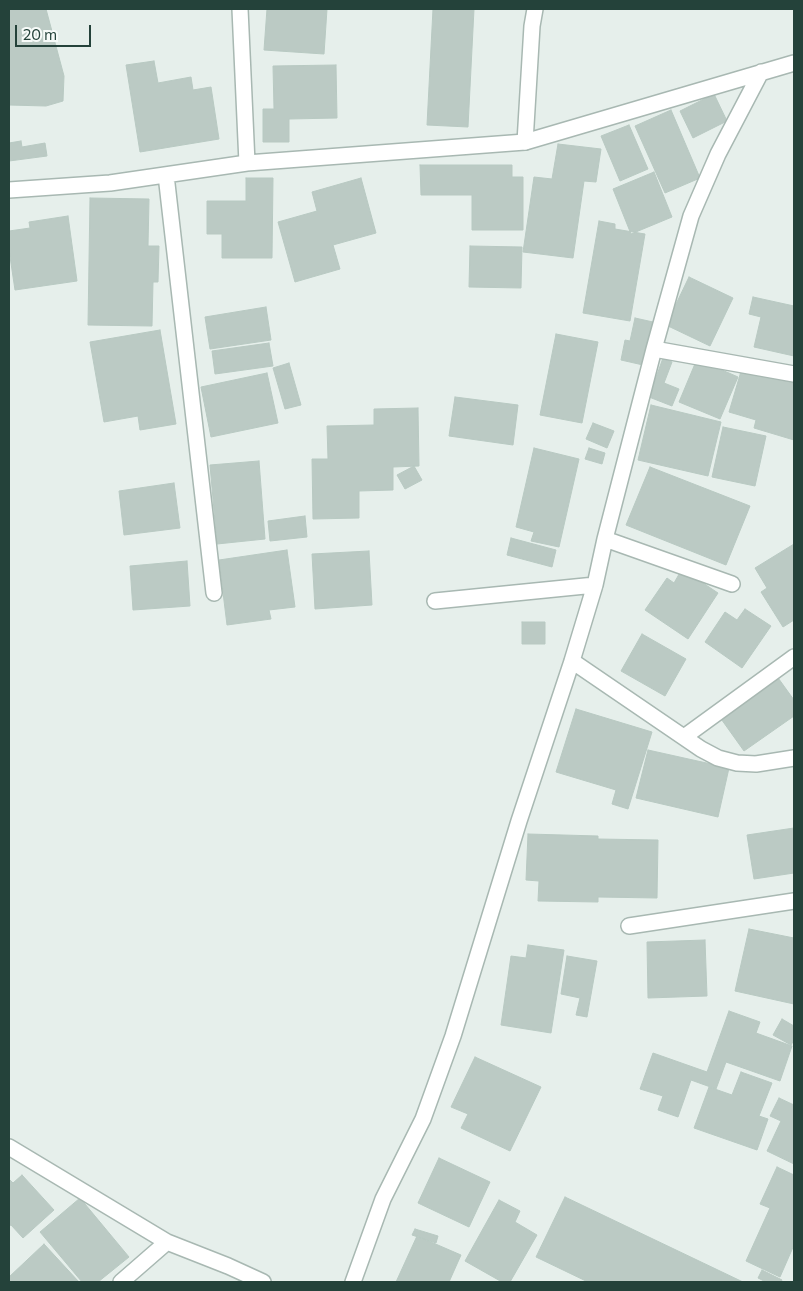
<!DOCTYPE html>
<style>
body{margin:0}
#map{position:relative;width:803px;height:1291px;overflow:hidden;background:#e6efeb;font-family:Commissioner,sans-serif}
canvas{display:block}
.frame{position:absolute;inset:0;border:10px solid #24423a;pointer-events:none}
.scale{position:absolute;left:15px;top:25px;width:76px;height:22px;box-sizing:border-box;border:2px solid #24423a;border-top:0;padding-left:6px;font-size:15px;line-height:18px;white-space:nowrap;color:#24423a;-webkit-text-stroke:4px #f7fbf9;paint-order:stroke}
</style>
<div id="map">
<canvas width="803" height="1291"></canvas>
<div class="frame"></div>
<div class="scale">20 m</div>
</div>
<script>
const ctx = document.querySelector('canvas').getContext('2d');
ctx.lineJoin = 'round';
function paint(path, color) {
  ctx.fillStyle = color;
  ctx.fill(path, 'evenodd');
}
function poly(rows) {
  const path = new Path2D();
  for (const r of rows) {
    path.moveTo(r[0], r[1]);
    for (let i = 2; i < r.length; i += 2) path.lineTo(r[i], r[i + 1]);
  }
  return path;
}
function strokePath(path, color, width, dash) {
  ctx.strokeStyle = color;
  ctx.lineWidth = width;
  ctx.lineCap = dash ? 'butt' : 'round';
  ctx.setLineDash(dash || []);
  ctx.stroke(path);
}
const building = poly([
 [9,9,46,9,64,76,63,101,46,106,9,105,9,9],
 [267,9,327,9,324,54,264,50,267,9],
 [433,9,474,9,468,127,427,125,433,9],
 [154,61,158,83,191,77,193,90,211,87,219,139,140,152,126,65,154,61],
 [336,65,337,118,289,119,289,142,263,142,263,109,274,109,273,66,336,65],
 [714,94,727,121,693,138,680,111,714,94],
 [671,110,700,178,665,193,635,126,671,110],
 [629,125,648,169,620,181,601,136,629,125],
 [21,141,22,147,45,143,47,156,9,161,9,143,21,141],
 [558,144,601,149,596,182,584,181,573,258,523,252,534,177,552,179,558,144],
 [420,165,512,165,512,177,523,177,523,230,472,230,472,195,421,195,420,165],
 [654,172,672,217,631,234,613,189,654,172],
 [246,178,273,178,272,258,222,258,222,234,207,234,207,201,246,201,246,178],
 [361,178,376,233,333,245,340,269,295,282,278,222,317,211,312,192,361,178],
 [90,198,149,199,148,246,159,246,158,282,153,282,152,326,88,325,90,198],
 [68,216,77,281,15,290,9,250,9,231,30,228,29,222,68,216],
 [599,221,615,224,615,229,645,234,630,321,583,313,599,221],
 [470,246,522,247,521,288,469,287,470,246],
 [689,277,733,298,710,346,666,325,689,277],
 [753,297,794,306,794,356,754,347,761,317,749,314,753,297],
 [266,307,271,340,210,349,205,317,266,307],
 [635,318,653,322,643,365,621,360,625,340,630,341,635,318],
 [160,330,176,424,140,430,138,416,104,422,90,342,160,330],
 [556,334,598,342,582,423,540,415,556,334],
 [269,343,273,366,215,374,212,351,269,343],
 [663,358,672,362,664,383,679,389,672,406,649,397,663,358],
 [697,359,738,377,720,419,679,402,697,359],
 [289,363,301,405,285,409,273,368,289,363],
 [742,368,794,383,794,440,754,428,756,420,729,412,742,368],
 [267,373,278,423,211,437,201,387,267,373],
 [455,397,518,405,513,445,449,436,455,397],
 [651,405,721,422,708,476,638,460,651,405],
 [418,408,419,466,393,467,393,490,359,491,359,518,313,519,312,459,328,459,327,426,374,425,374,409,418,408],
 [593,423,614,431,607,448,586,439,593,423],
 [723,427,766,436,755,486,712,477,723,427],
 [534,448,579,459,559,547,531,541,534,532,516,527,534,448],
 [589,448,605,453,602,464,585,459,589,448],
 [259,461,265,539,217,544,210,465,259,461],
 [414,466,422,480,405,489,397,475,414,466],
 [650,467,750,506,726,565,626,525,650,467],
 [174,483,180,528,124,535,119,491,174,483],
 [305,516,307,537,270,541,268,521,305,516],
 [511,538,556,550,552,567,507,555,511,538],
 [794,544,794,620,783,627,761,592,767,588,755,568,794,544],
 [287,550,295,607,269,610,271,619,227,625,219,560,287,550],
 [369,551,372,605,315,609,312,554,369,551],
 [187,561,190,606,133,610,130,566,187,561],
 [682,569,718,593,688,639,645,610,667,578,674,583,682,569],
 [745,609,771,626,742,668,705,642,725,612,737,620,745,609],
 [522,622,545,622,545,644,522,644,522,622],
 [642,634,686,659,665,696,621,671,642,634],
 [776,675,794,700,794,716,744,751,719,716,776,675],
 [576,709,652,732,628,809,612,804,616,790,556,772,576,709],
 [648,750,729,768,718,817,636,798,648,750],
 [794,828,794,873,754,879,747,835,794,828],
 [528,834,598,836,598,839,658,840,657,898,598,897,598,902,538,901,539,881,526,880,528,834],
 [749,929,794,938,794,1004,735,991,749,929],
 [705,940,707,996,648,998,647,942,705,940],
 [528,945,564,950,551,1033,501,1025,511,956,526,958,528,945],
 [567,956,597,961,587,1017,576,1015,580,998,561,994,567,956],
 [729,1011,760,1022,756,1033,792,1046,780,1081,726,1062,716,1089,691,1080,678,1117,658,1110,663,1096,640,1089,653,1053,707,1072,729,1011],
 [782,1019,794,1026,794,1040,791,1045,773,1035,782,1019],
 [475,1057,541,1087,510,1151,461,1128,468,1114,451,1107,475,1057],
 [741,1072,772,1083,759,1116,768,1119,757,1150,694,1128,709,1087,732,1095,741,1072],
 [779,1098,794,1105,794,1164,767,1151,781,1121,770,1116,779,1098],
 [439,1158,490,1182,469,1227,418,1203,439,1158],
 [777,1167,794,1175,794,1245,780,1277,746,1261,770,1208,760,1204,777,1167],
 [22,1175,54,1210,23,1238,11,1225,9,1226,9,1179,13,1183,22,1175],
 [565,1197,743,1282,588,1282,536,1257,565,1197],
 [80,1198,129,1257,98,1282,82,1282,40,1232,80,1198],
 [499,1200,520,1211,515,1222,537,1235,510,1282,502,1282,465,1261,499,1200],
 [415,1229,438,1236,436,1243,412,1235,415,1229],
 [417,1236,461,1255,449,1282,396,1282,417,1236],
 [44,1244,79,1282,9,1282,9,1277,44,1244],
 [762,1270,782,1280,781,1282,766,1282,758,1278,762,1270]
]);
const service = poly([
 [525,142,532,26,535,9]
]);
const minor = poly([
 [240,9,247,163],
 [166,175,214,593],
 [9,190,110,183,247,163,525,142,794,63],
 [654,349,794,374],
 [605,539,732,584],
 [435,601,595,585],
 [572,661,701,749,718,758,737,763,756,764,794,758],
 [684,737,794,657],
 [629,926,794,901],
 [9,1147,167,1242,228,1266,263,1282],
 [121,1282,167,1242],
 [353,1282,383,1199,423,1119,453,1036,519,821,572,661,595,585,605,539,654,349,691,216,718,154,761,72]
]);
paint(building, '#bbcac4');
strokePath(building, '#b8c9c2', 1);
strokePath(service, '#a8b8b2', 18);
strokePath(minor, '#a8b8b2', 18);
strokePath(service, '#fff', 15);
strokePath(minor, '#fff', 15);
</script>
